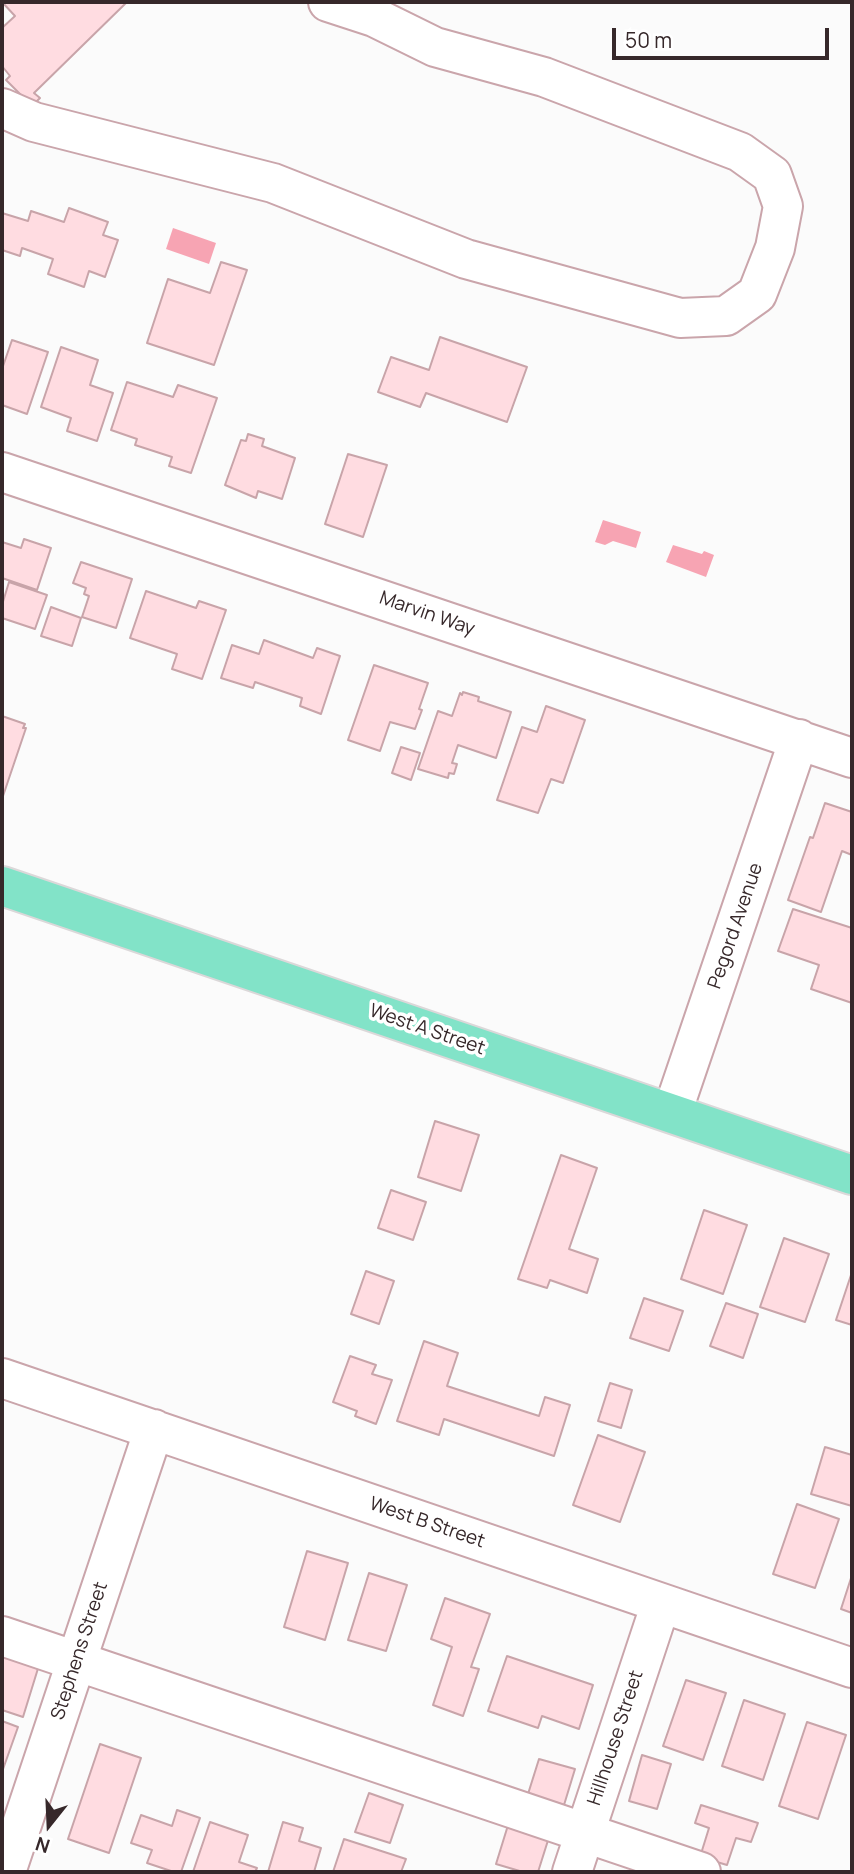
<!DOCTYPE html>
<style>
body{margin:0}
#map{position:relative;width:854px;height:1874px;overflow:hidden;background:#fbfbfb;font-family:Manrope,sans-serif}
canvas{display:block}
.frame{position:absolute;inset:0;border:4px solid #36282a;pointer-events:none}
.north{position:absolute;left:14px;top:1790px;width:70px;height:70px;-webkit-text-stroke:5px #fff;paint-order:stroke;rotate:198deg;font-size:19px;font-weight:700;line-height:28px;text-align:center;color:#36282a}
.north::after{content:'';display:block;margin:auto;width:24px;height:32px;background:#36282a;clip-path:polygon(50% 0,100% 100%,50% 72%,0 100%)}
.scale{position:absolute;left:612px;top:28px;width:217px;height:32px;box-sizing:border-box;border:4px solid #36282a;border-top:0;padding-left:9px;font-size:21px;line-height:24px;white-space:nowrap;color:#36282a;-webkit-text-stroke:5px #fff;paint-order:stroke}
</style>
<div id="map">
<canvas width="854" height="1874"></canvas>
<div class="frame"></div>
<div class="north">N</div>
<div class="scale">50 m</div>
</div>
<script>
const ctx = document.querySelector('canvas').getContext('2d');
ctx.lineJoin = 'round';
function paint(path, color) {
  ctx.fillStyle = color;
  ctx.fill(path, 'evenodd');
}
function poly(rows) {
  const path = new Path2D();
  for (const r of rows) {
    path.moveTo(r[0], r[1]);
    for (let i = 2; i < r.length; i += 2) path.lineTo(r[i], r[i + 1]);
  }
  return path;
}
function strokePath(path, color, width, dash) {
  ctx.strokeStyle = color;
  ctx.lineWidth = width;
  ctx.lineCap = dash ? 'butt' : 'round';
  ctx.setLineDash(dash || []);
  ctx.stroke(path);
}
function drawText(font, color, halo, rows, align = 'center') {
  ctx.font = font + ' Manrope,sans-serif';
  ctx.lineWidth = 7;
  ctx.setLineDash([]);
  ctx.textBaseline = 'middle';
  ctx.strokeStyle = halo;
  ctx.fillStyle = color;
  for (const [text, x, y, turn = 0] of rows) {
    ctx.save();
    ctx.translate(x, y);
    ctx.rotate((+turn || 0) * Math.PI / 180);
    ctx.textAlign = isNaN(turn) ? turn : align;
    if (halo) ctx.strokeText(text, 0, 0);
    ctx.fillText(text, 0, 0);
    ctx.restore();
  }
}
const water = poly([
 [173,228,216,243,209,264,166,249],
 [603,520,641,532,636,548,613,541,605,545,595,542],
 [673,545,702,554,704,551,714,555,706,577,666,562]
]);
const building = poly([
 [2,2,127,2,34,93,40,98,32,106,6,80,10,76,2,66,2,28,15,16,2,2],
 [69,208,108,222,103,235,118,240,105,277,89,271,84,287,48,274,53,259,22,248,20,256,2,250,2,213,28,221,31,211,64,222,69,208],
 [221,262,247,270,214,365,147,343,168,279,210,293,221,262],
 [440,337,527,367,507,422,426,393,420,407,378,392,391,357,429,370,440,337],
 [12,340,48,352,27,414,2,405,2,369,12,340],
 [61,347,98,360,90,385,113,393,97,441,67,431,71,418,41,407,61,347],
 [127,382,173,397,178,385,217,398,191,473,169,466,172,457,135,445,137,439,111,430,127,382],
 [248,434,264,439,262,446,295,458,282,499,258,491,256,498,225,485,241,440,246,441,248,434],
 [348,454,387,465,363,537,325,524,348,454],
 [24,539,51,548,37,590,2,578,2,542,21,548,24,539],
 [81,562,132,579,116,628,82,617,89,596,84,594,86,588,73,583,81,562],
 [9,582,47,595,35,629,2,618,2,605,9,582],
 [146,591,196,608,199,601,226,610,202,679,172,669,177,654,130,638,146,591],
 [51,607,81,618,72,646,41,636,51,607],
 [264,640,313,658,317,648,340,656,321,714,300,706,302,698,255,682,253,688,221,678,232,645,259,654,264,640],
 [374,665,428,683,419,709,422,710,415,729,390,722,380,751,348,740,374,665],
 [463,692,479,697,478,701,511,712,496,758,458,745,452,763,457,764,454,774,449,773,448,778,418,769,438,711,452,716,460,693,462,695,463,692],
 [546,706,585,720,563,783,551,779,538,813,497,800,522,727,537,732,546,706],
 [2,716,25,724,23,728,26,728,2,799,2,716],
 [401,747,420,753,411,780,392,773,401,747],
 [825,803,852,812,852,855,842,851,821,912,788,900,810,837,813,838,825,803],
 [793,909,852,928,852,1003,811,989,819,965,778,951,793,909],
 [435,1121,479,1135,461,1191,418,1177,435,1121],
 [561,1155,597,1168,569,1249,598,1259,587,1293,550,1280,547,1288,518,1279,561,1155],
 [391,1190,426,1202,413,1240,378,1228,391,1190],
 [704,1210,747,1225,723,1294,681,1279,704,1210],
 [784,1238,829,1254,805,1322,760,1307,784,1238],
 [366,1271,394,1281,379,1324,351,1314,366,1271],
 [852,1272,852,1325,836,1320,852,1272],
 [644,1298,683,1311,669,1351,630,1338,644,1298],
 [726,1303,758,1314,743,1358,710,1346,726,1303],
 [424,1341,458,1353,447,1386,539,1416,545,1397,570,1405,554,1456,444,1419,439,1435,397,1421,424,1341],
 [350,1356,376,1365,372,1374,392,1380,376,1424,355,1416,357,1411,333,1402,350,1356],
 [610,1383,632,1390,621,1428,598,1421,610,1383],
 [598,1435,645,1452,620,1522,573,1505,598,1435],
 [825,1447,852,1455,852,1506,811,1494,825,1447],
 [797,1504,839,1519,815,1588,773,1574,797,1504],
 [307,1551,348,1563,325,1640,284,1627,307,1551],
 [369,1573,407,1585,386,1651,348,1640,369,1573],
 [852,1575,852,1613,841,1609,852,1575],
 [445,1598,490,1614,471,1667,479,1669,463,1716,433,1705,452,1647,431,1639,445,1598],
 [2,1650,40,1662,23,1717,2,1710,2,1650],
 [507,1656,593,1685,579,1729,542,1716,538,1728,488,1711,507,1656],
 [686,1680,726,1693,703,1760,663,1746,686,1680],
 [744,1700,785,1714,763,1780,722,1766,744,1700],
 [2,1721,18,1727,2,1772,2,1721],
 [807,1722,846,1735,818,1819,779,1806,807,1722],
 [100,1744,141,1758,109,1853,68,1839,100,1744],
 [642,1755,671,1764,657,1809,629,1801,642,1755],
 [539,1759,575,1769,564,1805,528,1794,539,1759],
 [369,1793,403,1805,390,1843,355,1832,369,1793],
 [701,1805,758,1823,751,1842,736,1838,727,1865,700,1857,709,1828,695,1823,701,1805],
 [177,1810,200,1818,181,1872,174,1872,147,1863,152,1850,131,1843,141,1815,172,1826,177,1810],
 [210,1822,248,1835,239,1862,257,1868,255,1872,193,1872,210,1822],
 [283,1822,303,1828,299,1841,321,1848,314,1872,268,1872,283,1822],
 [509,1822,550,1834,538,1872,523,1872,496,1864,509,1822],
 [344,1839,406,1859,401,1872,333,1872,344,1839]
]);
const minor = poly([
 [2,108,34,122,273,183,466,259,680,318,726,316,757,294,775,248,783,206,772,175,740,152,544,77,435,47,374,17,328,2],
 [2,472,852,758],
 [672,1113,799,739],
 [2,1378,852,1668],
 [2,1636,701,1872],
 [6,1872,154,1429],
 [572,1872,661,1603]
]);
const major = poly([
 [2,886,852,1175]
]);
const streetNames = [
 ["Marvin Way",427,614,19],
 ["Pegord Avenue",736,926,-71],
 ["West A Street",427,1030,19],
 ["West B Street",427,1523,19],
 ["Stephens Street",80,1651,-72],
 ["Hillhouse Street",616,1738,-72]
];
paint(water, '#f7a4b3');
paint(building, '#ffdce1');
strokePath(building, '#c8a4a9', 2);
strokePath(minor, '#caa5ab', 42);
strokePath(major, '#dbd8d9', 42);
strokePath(minor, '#fff', 38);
strokePath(major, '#82e3c8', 38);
drawText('19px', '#36282a', '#fff', streetNames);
</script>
